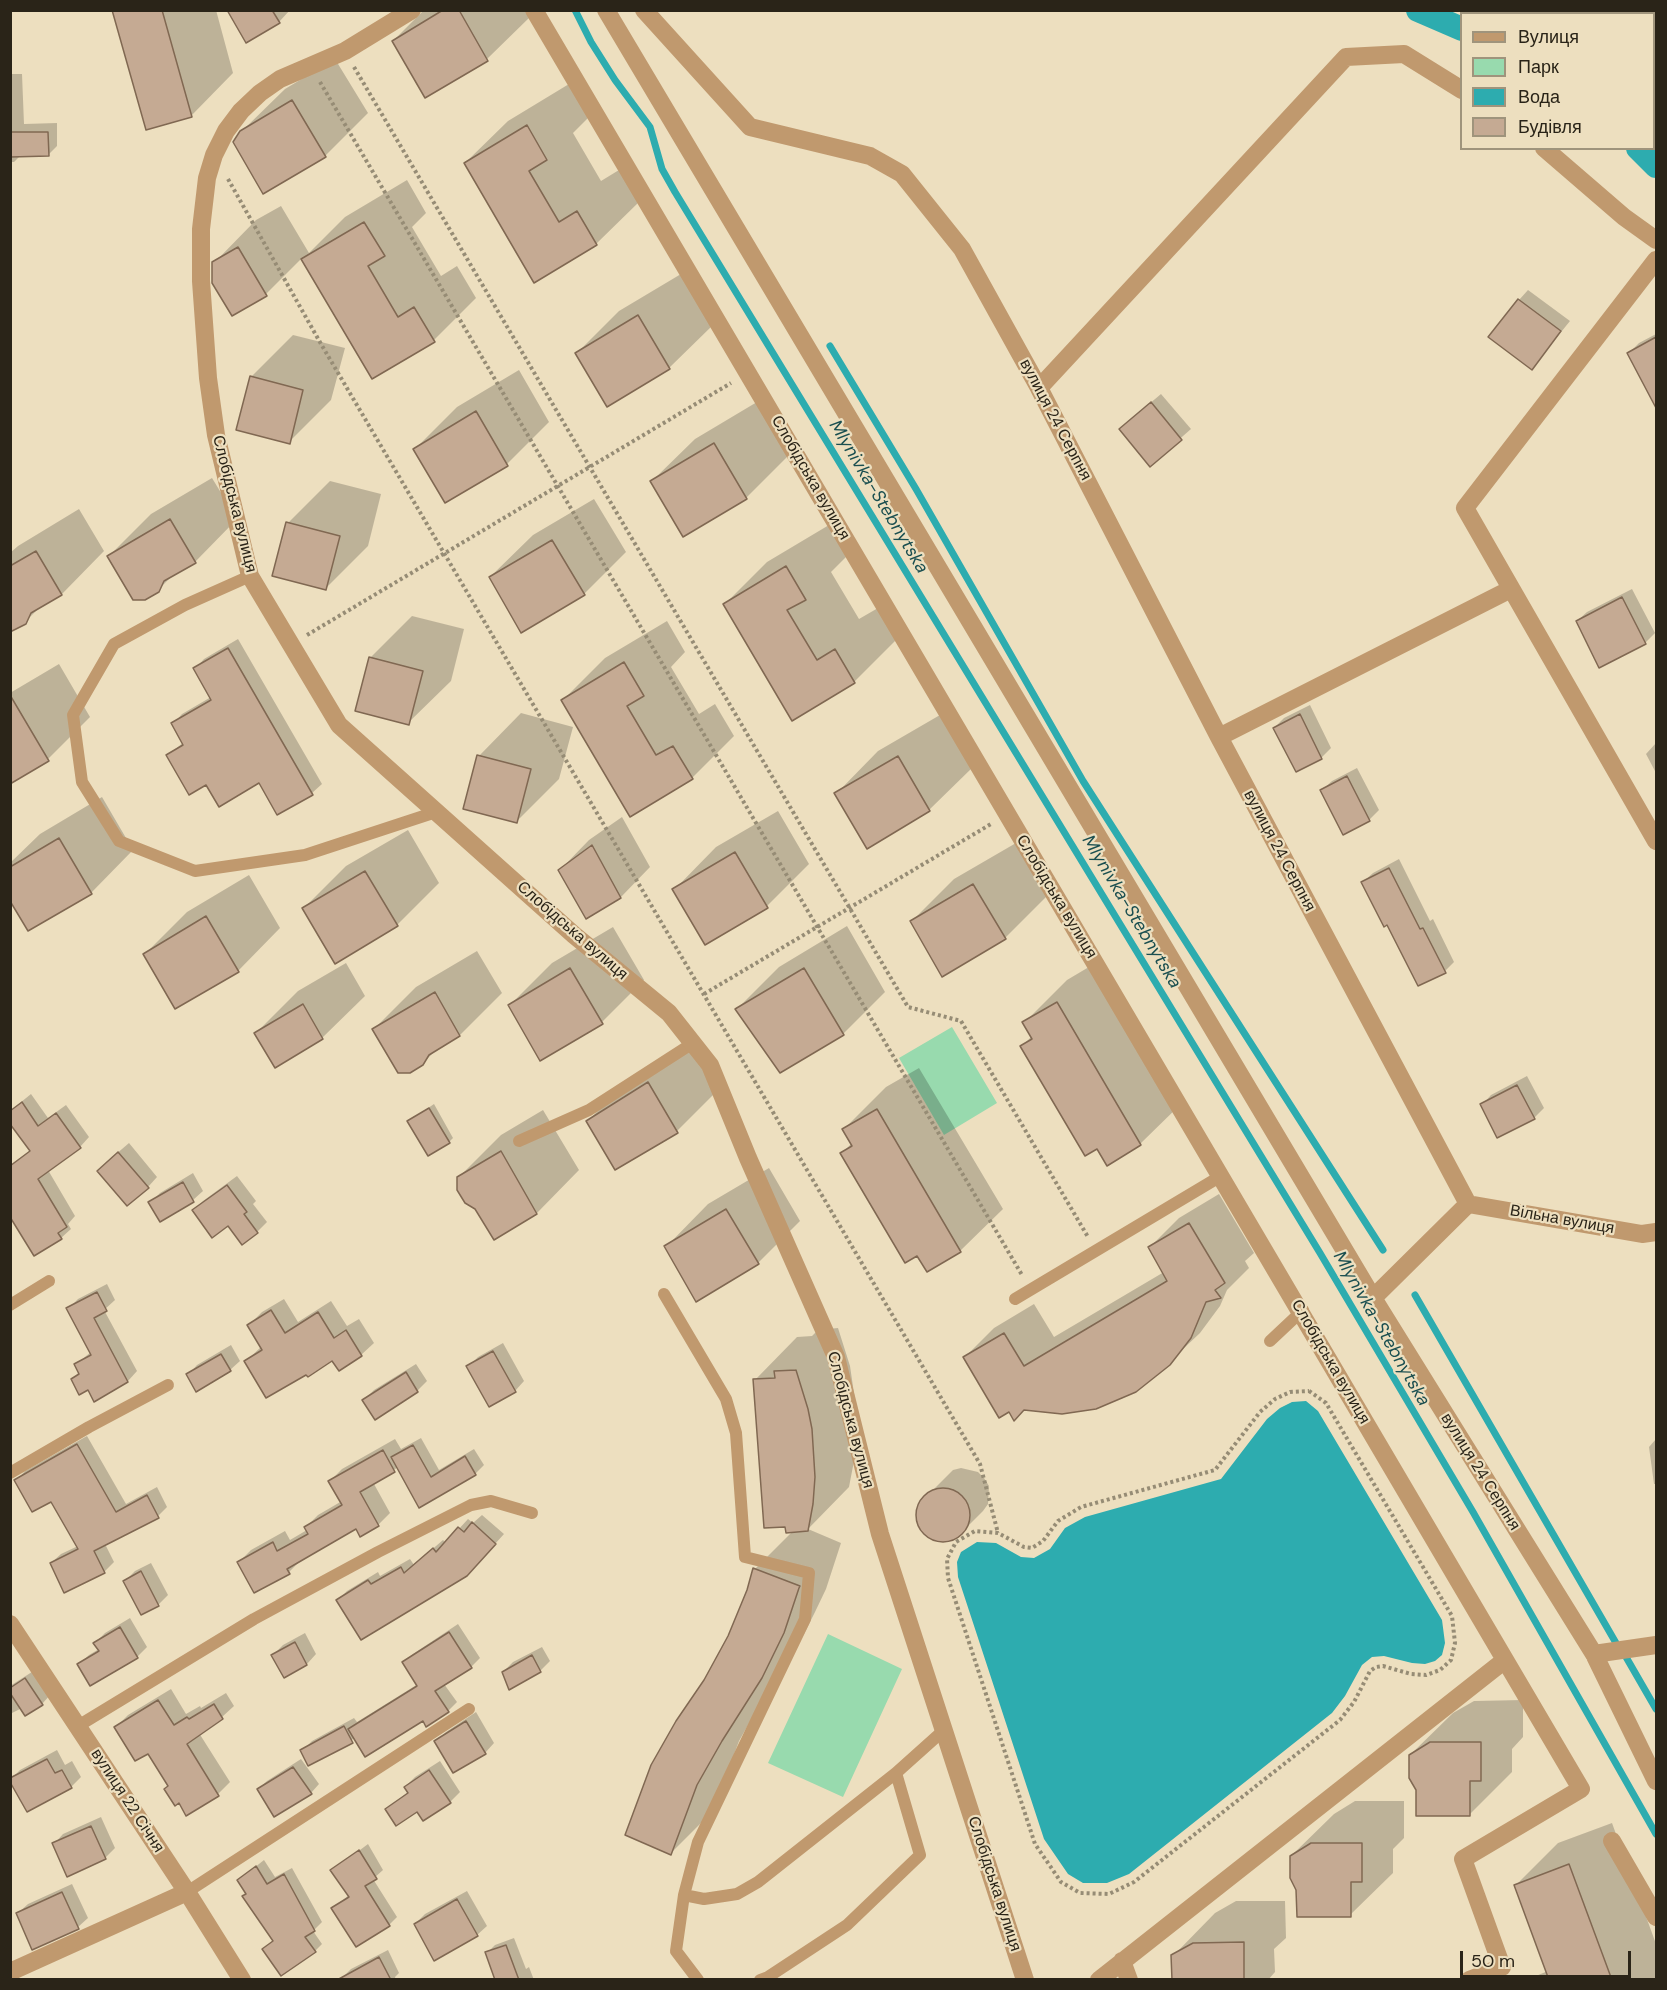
<!DOCTYPE html>
<meta charset="utf-8">
<style>
body{margin:0}
#map{position:relative;width:1667px;height:1990px;overflow:hidden;background:#eddfbf;font-family:"DM Sans",sans-serif}
canvas{display:block}
.frame{position:absolute;inset:0;border:12px solid #2a2418;pointer-events:none}
.legend{position:absolute;left:1460px;top:12px;width:195px;height:138px;box-sizing:border-box;background:#eddfbf;border:2px solid #9f947c;margin:0;padding:8px 10px;list-style:none;font-size:18px;color:#2a2418}
.legend li{display:flex;align-items:center;gap:12px;height:30px}
.legend b{width:30px;border:2px solid #9f947c}
.scale{position:absolute;left:1460px;top:1951px;width:171px;height:27px;box-sizing:border-box;border:3px solid #2a2418;border-top:0;padding-left:8px;font-size:18px;line-height:21px;white-space:nowrap;color:#2a2418;-webkit-text-stroke:4px #eddfbf;paint-order:stroke}
</style>
<div id="map">
<canvas width="1667" height="1990"></canvas>
<div class="frame"></div>
<ul class="legend">
<li><b style="height:8px;background:#c0996e"></b>Вулиця</li>
<li><b style="height:16px;background:#98daae"></b>Парк</li>
<li><b style="height:16px;background:#2dacaf"></b>Вода</li>
<li><b style="height:16px;background:#c5aa93"></b>Будівля</li>
</ul>
<div class="scale">50 m</div>
</div>
<script>
const ctx = document.querySelector('canvas').getContext('2d');
ctx.lineJoin = 'round';
function paint(path, color) {
  ctx.fillStyle = color;
  ctx.fill(path, 'evenodd');
}
function poly(rows) {
  const path = new Path2D();
  for (const r of rows) {
    if (r.length === 3) {
      path.moveTo(r[0] + r[2], r[1]);
      path.arc(r[0], r[1], r[2], 0, 2 * Math.PI);
      continue;
    }
    path.moveTo(r[0], r[1]);
    for (let i = 2; i < r.length; i += 2) path.lineTo(r[i], r[i + 1]);
  }
  return path;
}
function strokePath(path, color, width, dash) {
  ctx.strokeStyle = color;
  ctx.lineWidth = width;
  ctx.lineCap = dash ? 'butt' : 'round';
  ctx.setLineDash(dash || []);
  ctx.stroke(path);
}
function drawText(font, color, halo, rows, align = 'center') {
  ctx.font = font + ' "DM Sans",sans-serif';
  ctx.lineWidth = 4.5;
  ctx.setLineDash([]);
  ctx.textBaseline = 'middle';
  ctx.strokeStyle = halo;
  ctx.fillStyle = color;
  for (const [text, x, y, turn = 0] of rows) {
    ctx.save();
    ctx.translate(x, y);
    ctx.rotate((+turn || 0) * Math.PI / 180);
    ctx.textAlign = isNaN(turn) ? turn : align;
    if (halo) ctx.strokeText(text, 0, 0);
    ctx.fillText(text, 0, 0);
    ctx.restore();
  }
}
const green = poly([
 [952,1027,997,1103,944,1135,899,1058],
 [828,1634,902,1669,843,1797,768,1763]
]);
const water = poly([
 [1306,1401,1318,1411,1442,1620,1445,1643,1442,1655,1435,1661,1425,1664,1412,1663,1384,1656,1372,1657,1362,1665,1345,1696,1332,1713,1129,1874,1107,1883,1083,1883,1068,1874,1044,1839,958,1577,957,1562,961,1552,977,1542,996,1543,1021,1557,1034,1558,1050,1549,1065,1528,1085,1517,1221,1479,1267,1419,1280,1408,1292,1402]
]);
const shadow = poly([
 [114,10,216,10,233,73,191,116],
 [228,10,290,10,279,22],
 [424,10,526,10,530,17,487,59,426,96,393,41],
 [335,59,368,113,325,156,264,192,242,131,285,89],
 [10,74,22,74,24,124,57,123,57,146,48,155,21,155,14,162,10,162],
 [569,84,589,117,573,133,601,181,619,170,639,202,596,244,534,281,465,163,508,121],
 [407,180,426,213,412,227,441,276,457,266,476,298,434,340,372,377,302,258,266,294,214,263,256,220,281,206,309,253,345,217],
 [681,274,712,326,669,368,577,353,619,311],
 [1528,290,1570,321,1532,368,1519,300],
 [1656,334,1656,405,1629,353,1639,343],
 [293,335,345,348,331,400,289,442,251,377],
 [519,370,549,422,507,464,415,449,457,407],
 [1161,394,1191,429,1150,465,1130,420],
 [757,402,788,456,746,498,652,481,695,439],
 [212,478,237,519,195,562,175,573,158,590,109,556,151,514],
 [330,481,381,494,368,546,326,588,288,523],
 [594,499,626,552,584,594,490,577,533,535],
 [79,509,104,551,62,594,41,606,25,622,10,630,10,553,18,546],
 [829,525,847,556,831,572,859,619,878,608,896,640,854,682,792,719,725,604,767,562],
 [1632,589,1655,633,1645,643,1577,621,1587,612],
 [412,616,464,629,451,681,408,723,370,658],
 [667,621,685,652,671,667,699,714,715,704,734,736,692,778,563,700,605,658],
 [238,639,322,784,312,793,260,781,207,783,168,755,184,742,173,724,182,714,211,697,195,669,204,659],
 [59,664,90,717,48,759,10,782,10,693],
 [1310,705,1331,748,1322,757,1296,770,1274,728,1284,718],
 [521,713,573,727,559,779,517,821,479,756],
 [940,715,972,768,929,810,836,794,878,751],
 [1656,743,1656,773,1646,754],
 [1357,768,1379,810,1369,820,1322,790,1332,781],
 [102,797,133,850,91,893,10,898,10,863,40,834],
 [778,811,809,864,767,906,706,943,674,890,716,847],
 [622,817,650,867,621,897,587,916,560,870,589,840],
 [408,830,439,883,397,925,304,908,346,866],
 [1016,843,1047,896,1005,938,911,922,954,879],
 [1399,859,1430,921,1433,919,1454,962,1445,971,1388,923,1363,882,1373,873],
 [249,875,280,928,238,971,145,954,187,912],
 [847,926,885,992,843,1034,737,1009,779,967],
 [613,927,644,980,602,1022,509,1006,552,963],
 [477,951,502,993,460,1035,439,1047,422,1064,374,1029,416,987],
 [1099,961,1183,1102,1140,1144,1098,1147,1022,1046,1032,1036,1024,1023,1067,980],
 [346,963,365,996,322,1038,275,1066,256,1033,298,991],
 [690,1041,719,1089,677,1131,588,1121,630,1078],
 [919,1068,1003,1209,960,1251,928,1270,842,1153,852,1143,844,1129,886,1087],
 [1527,1076,1544,1108,1534,1118,1482,1105,1491,1095],
 [31,1094,48,1118,66,1105,89,1137,80,1147,48,1170,75,1216,68,1224,71,1229,61,1238,10,1210,10,1165,31,1150,10,1111],
 [434,1104,453,1138,449,1142,409,1121],
 [543,1110,579,1170,537,1213,494,1238,458,1178,501,1135],
 [129,1143,157,1177,148,1187,108,1161],
 [769,1168,800,1221,758,1263,666,1247,708,1204],
 [193,1173,203,1191,193,1200,161,1220,150,1203,160,1193],
 [237,1176,256,1201,253,1204,267,1222,257,1232,228,1224,194,1210,203,1201],
 [1219,1194,1254,1253,1245,1261,1249,1268,1227,1290,1220,1306,1200,1333,1147,1383,1123,1398,1082,1410,1024,1408,1009,1410,965,1357,994,1328,1034,1304,1054,1337,1164,1272,1150,1247,1179,1218],
 [107,1284,115,1300,104,1310,137,1371,128,1381,94,1399,88,1388,73,1379,79,1372,75,1365,91,1352,68,1309,78,1299],
 [284,1299,298,1322,331,1301,347,1326,359,1319,374,1343,361,1355,333,1359,246,1361,261,1347,249,1325,262,1312],
 [838,1328,850,1366,856,1407,854,1461,849,1487,808,1529,841,1543,826,1589,815,1612,804,1634,764,1697,739,1741,713,1811,671,1853,705,1681,729,1637,754,1570,793,1531,755,1380,797,1337,812,1336,818,1330],
 [503,1343,524,1381,515,1391,468,1367,478,1357],
 [231,1345,240,1361,230,1370,188,1375,197,1365],
 [416,1364,427,1381,417,1391,364,1400,374,1390],
 [87,1436,126,1504,157,1487,167,1507,158,1516,105,1544,114,1562,104,1572,51,1563,61,1554,78,1546,51,1499,16,1481,25,1471],
 [421,1438,439,1470,474,1449,484,1465,475,1474,420,1506,398,1467,374,1484,390,1513,378,1525,356,1527,301,1560,289,1572,255,1591,239,1562,251,1550,285,1531,290,1540,307,1530,306,1527,318,1515,342,1501,330,1481,342,1469,395,1439,401,1449],
 [1656,1439,1656,1484,1654,1484,1649,1447],
 [961,1468,978,1472,984,1478,989,1486,988,1504,983,1511,956,1538,939,1541,931,1539,920,1527,917,1511,920,1503,953,1470],
 [482,1515,504,1534,476,1565,338,1600,347,1591,378,1572,380,1576,410,1559,414,1565,443,1540,446,1543,468,1519,473,1523],
 [151,1563,168,1595,158,1605,125,1581,135,1571],
 [130,1618,147,1647,137,1657,91,1684,79,1664,89,1655,99,1649,95,1643,105,1633],
 [458,1624,480,1658,471,1667,444,1684,457,1702,448,1711,355,1738,309,1764,302,1751,312,1741,354,1718,357,1722,418,1684,404,1662,413,1654],
 [305,1633,316,1654,307,1664,284,1676,273,1655,283,1645],
 [542,1647,550,1661,540,1671,503,1672,513,1662],
 [35,1670,51,1694,42,1704,22,1708,10,1714,10,1686],
 [171,1689,186,1714,200,1706,201,1708,226,1693,234,1706,222,1717,199,1733,230,1782,218,1794,170,1785,148,1751,116,1727,128,1715],
 [1523,1700,1523,1737,1512,1749,1512,1772,1470,1814,1417,1789,1410,1755,1453,1713,1474,1701],
 [476,1712,494,1743,485,1753,436,1742,446,1732],
 [57,1750,65,1765,72,1761,81,1777,71,1787,28,1810,11,1779,20,1770],
 [301,1759,319,1784,311,1793,258,1789,267,1781],
 [440,1761,460,1792,450,1802,424,1819,418,1810,387,1809,409,1791,405,1787,415,1777],
 [1355,1801,1404,1801,1404,1838,1393,1849,1393,1873,1350,1915,1298,1890,1291,1856,1334,1814],
 [101,1817,115,1848,105,1858,54,1844,63,1834],
 [1612,1823,1656,1944,1656,1980,1526,1980,1548,1971,1516,1885,1558,1843],
 [368,1844,383,1870,373,1879,397,1917,389,1925,333,1908,349,1895,332,1871],
 [264,1860,275,1877,292,1868,322,1922,313,1931,322,1944,315,1951,264,1949,273,1940,239,1880],
 [72,1884,88,1918,78,1927,18,1913,28,1904],
 [467,1891,487,1926,477,1935,415,1924,425,1914],
 [1236,1901,1285,1901,1286,1938,1274,1949,1275,1972,1268,1980,1174,1980,1173,1956,1215,1913],
 [514,1938,526,1969,529,1967,534,1980,498,1980,487,1953,495,1945],
 [388,1950,399,1973,395,1977,396,1980,344,1980,343,1977,351,1969]
]);
const stream = poly([
 [575,10,591,42,615,80,650,127,662,169,675,192,1320,1253,1473,1512,1656,1834],
 [830,346,916,489,1083,781,1383,1250],
 [1415,1295,1616,1643],
 [1626,1657,1656,1709]
]);
const canal = poly([
 [1418,10,1462,29],
 [1638,148,1656,166]
]);
const building = poly([
 [112,10,162,10,192,117,146,130,112,10],
 [227,10,272,10,280,23,246,43,227,10],
 [443,10,459,10,488,61,425,98,392,41,443,10],
 [292,100,326,157,263,194,233,142,240,131,292,100],
 [527,125,547,160,529,171,559,222,577,211,597,245,534,283,464,163,527,125],
 [10,132,48,132,49,156,10,157,10,132],
 [364,222,385,256,368,266,398,317,414,307,435,342,372,379,301,259,364,222],
 [238,247,267,296,232,316,212,283,212,262,238,247],
 [1518,299,1561,331,1532,370,1488,337,1518,299],
 [638,315,670,369,607,407,575,353,638,315],
 [1656,337,1656,408,1627,353,1656,337],
 [250,376,303,390,290,444,236,430,250,376],
 [1151,402,1182,440,1150,467,1119,429,1151,402],
 [476,411,508,466,445,503,413,449,476,411],
 [714,443,747,499,683,537,650,481,714,443],
 [170,519,196,563,164,581,159,592,145,600,133,600,107,556,170,519],
 [286,522,340,536,326,590,272,576,286,522],
 [552,540,585,595,521,633,489,577,552,540],
 [36,551,62,595,31,613,26,624,10,632,10,566,36,551],
 [786,566,806,600,787,610,817,660,835,649,855,683,792,721,723,604,786,566],
 [1622,597,1646,644,1599,668,1576,621,1622,597],
 [228,648,313,795,277,815,259,783,219,807,206,785,189,795,166,755,183,745,171,723,211,700,193,668,228,648],
 [369,657,423,671,409,725,355,711,369,657],
 [624,662,644,696,627,706,656,755,673,746,693,779,630,817,561,700,624,662],
 [10,695,49,761,10,784,10,695],
 [1300,714,1322,759,1296,772,1273,728,1300,714],
 [477,755,531,769,517,823,463,809,477,755],
 [898,756,930,811,867,849,834,793,898,756],
 [1347,776,1370,821,1343,835,1320,790,1347,776],
 [59,838,92,894,28,931,10,901,10,867,59,838],
 [592,845,621,898,586,919,558,870,592,845],
 [735,852,768,908,705,945,672,889,735,852],
 [1389,868,1420,929,1423,928,1446,973,1418,986,1387,925,1384,927,1361,882,1389,868],
 [365,871,398,926,335,964,302,908,365,871],
 [973,884,1006,939,942,977,910,921,973,884],
 [206,916,239,972,175,1009,143,954,206,916],
 [570,968,603,1024,540,1061,508,1005,570,968],
 [804,968,844,1035,780,1073,735,1009,804,968],
 [435,992,460,1036,429,1055,423,1065,410,1073,398,1073,372,1029,435,992],
 [1057,1002,1141,1145,1107,1166,1097,1149,1085,1156,1020,1046,1032,1039,1022,1022,1057,1002],
 [303,1004,323,1039,275,1068,254,1033,303,1004],
 [648,1082,678,1133,615,1170,586,1121,648,1082],
 [1517,1085,1535,1119,1497,1138,1480,1104,1517,1085],
 [22,1102,38,1126,56,1113,81,1148,38,1179,67,1227,58,1233,62,1239,34,1256,10,1217,10,1166,30,1151,10,1124,10,1111,22,1102],
 [429,1108,450,1143,428,1156,407,1121,429,1108],
 [877,1109,961,1252,927,1272,917,1256,905,1263,840,1153,852,1146,842,1129,877,1109],
 [501,1151,537,1214,494,1240,475,1209,465,1203,457,1190,457,1177,501,1151],
 [118,1152,149,1188,127,1206,97,1171,118,1152],
 [183,1182,194,1202,160,1222,148,1202,183,1182],
 [227,1185,247,1212,244,1214,258,1233,242,1245,228,1226,212,1238,192,1210,227,1185],
 [726,1209,759,1264,696,1302,664,1246,726,1209],
 [1189,1223,1225,1283,1215,1290,1221,1298,1206,1302,1191,1338,1170,1365,1136,1392,1096,1409,1062,1414,1024,1410,1014,1421,1009,1412,999,1418,963,1357,1004,1333,1024,1366,1167,1281,1148,1247,1189,1223],
 [97,1292,107,1311,94,1318,128,1382,94,1402,88,1390,79,1395,71,1379,79,1374,74,1364,91,1355,66,1308,97,1292],
 [271,1310,285,1333,318,1312,334,1338,346,1330,362,1356,339,1371,332,1361,308,1377,306,1375,266,1398,244,1361,262,1350,247,1325,271,1310],
 [493,1351,516,1392,489,1407,466,1366,493,1351],
 [221,1354,231,1371,196,1392,186,1374,221,1354],
 [796,1370,808,1409,812,1429,815,1477,813,1504,808,1531,786,1533,785,1527,764,1528,753,1379,775,1378,774,1371,796,1370],
 [406,1372,418,1392,375,1420,362,1400,406,1372],
 [77,1444,116,1512,147,1495,159,1518,94,1551,105,1573,64,1593,50,1563,78,1549,51,1502,32,1512,14,1480,77,1444],
 [413,1445,431,1477,465,1456,476,1475,419,1508,391,1457,413,1445],
 [383,1450,395,1472,360,1492,379,1526,360,1537,356,1529,287,1569,290,1574,254,1593,237,1562,273,1542,277,1551,308,1534,304,1527,342,1505,328,1481,383,1450],
 [943,1515,27],
 [472,1522,496,1544,467,1576,361,1640,336,1600,368,1580,371,1584,401,1567,404,1573,433,1548,436,1552,458,1527,464,1532,472,1522],
 [753,1568,800,1586,799,1588,784,1633,762,1678,722,1741,697,1785,671,1855,625,1835,651,1765,676,1721,704,1680,728,1636,747,1590,753,1568],
 [141,1571,159,1606,141,1615,123,1581,141,1571],
 [120,1627,138,1658,90,1686,77,1664,99,1651,93,1643,120,1627],
 [449,1632,472,1668,435,1691,449,1712,426,1727,423,1721,365,1757,348,1729,417,1686,402,1662,449,1632],
 [295,1642,307,1665,284,1678,271,1655,295,1642],
 [532,1655,541,1672,509,1690,502,1672,532,1655],
 [25,1678,43,1705,25,1716,10,1693,10,1688,25,1678],
 [158,1700,174,1725,187,1717,189,1719,214,1704,223,1719,187,1744,219,1796,186,1816,179,1803,175,1806,164,1789,168,1786,148,1754,135,1761,114,1727,158,1700],
 [466,1721,486,1754,453,1773,434,1741,466,1721],
 [344,1726,353,1743,308,1766,300,1750,344,1726],
 [1430,1742,1481,1742,1481,1781,1470,1781,1470,1816,1416,1816,1416,1790,1409,1778,1409,1755,1430,1742],
 [47,1759,55,1773,62,1770,72,1788,27,1812,10,1782,10,1778,47,1759],
 [293,1767,312,1794,274,1817,257,1789,293,1767],
 [429,1770,451,1803,423,1821,417,1812,396,1826,385,1809,408,1793,404,1787,429,1770],
 [91,1826,106,1859,67,1877,52,1843,91,1826],
 [1311,1843,1362,1843,1362,1882,1351,1882,1351,1917,1297,1917,1296,1890,1290,1878,1290,1856,1311,1843],
 [359,1850,377,1879,365,1886,390,1926,356,1947,331,1908,349,1897,330,1870,359,1850],
 [1569,1864,1612,1980,1549,1980,1514,1885,1569,1864],
 [256,1866,267,1884,284,1874,315,1931,305,1937,316,1952,281,1976,262,1949,273,1941,242,1896,246,1894,237,1880,256,1866],
 [62,1892,79,1929,32,1950,16,1913,62,1892],
 [457,1899,478,1936,434,1961,414,1924,457,1899],
 [1244,1942,1244,1980,1172,1980,1171,1955,1193,1943,1244,1942],
 [506,1945,519,1980,495,1980,485,1952,506,1945],
 [379,1957,391,1980,337,1980,379,1957]
]);
const path = poly([
 [354,67,908,1007,961,1021,1088,1237],
 [320,82,1022,1275],
 [228,179,321,344,980,1464,998,1533],
 [307,635,731,383],
 [704,994,991,824],
 [1309,1391,1326,1403,1452,1616,1455,1643,1451,1660,1440,1670,1426,1675,1411,1674,1383,1666,1376,1667,1370,1671,1354,1702,1340,1720,1134,1882,1109,1894,1080,1893,1061,1882,1035,1844,948,1578,947,1559,956,1542,975,1531,998,1533,1024,1547,1032,1548,1043,1541,1058,1521,1081,1507,1215,1470,1260,1412,1275,1399,1290,1392,1309,1391]
]);
const service = poly([
 [250,576,185,605,114,644,73,715,82,782,119,841,195,871,305,855,436,812],
 [519,1141,589,1110,693,1043],
 [664,1294,726,1399,736,1433,745,1557,809,1573,805,1619,698,1842,684,1895,676,1951,698,1980],
 [1015,1299,1221,1176],
 [10,1305,49,1281],
 [1270,1341,1303,1310],
 [10,1473,89,1427,168,1385],
 [78,1726,254,1619,378,1552,471,1505,491,1501,532,1513],
 [187,1892,469,1709],
 [684,1895,704,1899,737,1894,758,1882,896,1773,944,1730],
 [760,1980,768,1977,847,1925,920,1855,896,1773]
]);
const minor = poly([
 [412,10,345,51,280,79,260,93,241,111,226,131,214,155,207,178,201,229,201,281,208,378,216,435,250,576,339,725,574,935,669,1013,710,1065,748,1158,836,1357,880,1534,1025,1980],
 [534,10,1581,1789,1463,1859,1502,1967,1469,1980],
 [606,10,1373,1298],
 [644,10,750,127,870,156,902,174,962,249,1039,388,1219,737,1468,1204,1373,1298,1594,1654,1656,1781],
 [1544,148,1624,217,1656,240],
 [1656,260,1465,508,1656,841],
 [1039,388,1346,57,1404,54,1462,90],
 [1219,737,1511,589],
 [1468,1204,1642,1234,1656,1232],
 [10,1624,187,1892,242,1980],
 [1594,1654,1656,1645],
 [1612,1841,1656,1917],
 [1122,1961,1129,1980],
 [10,1972,187,1892],
 [1099,1980,1505,1660]
]);
const streetNames = [
 ["вулиця 24 Серпня",1055,420,62],
 ["Слобідська вулиця",810,478,60],
 ["Слобідська вулиця",234,504,76],
 ["вулиця 24 Серпня",1279,851,62],
 ["Слобідська вулиця",1056,897,59],
 ["Слобідська вулиця",572,931,41],
 ["Вільна вулиця",1562,1220,10],
 ["Слобідська вулиця",1330,1362,60],
 ["Слобідська вулиця",850,1420,75],
 ["вулиця 24 Серпня",1480,1472,58],
 ["вулиця 22 Січня",127,1801,57],
 ["Слобідська вулиця",994,1884,72]
];
const waterNames = [
 ["Mlynivka-Stebnytska",878,497,59],
 ["Mlynivka-Stebnytska",1131,912,59],
 ["Mlynivka-Stebnytska",1381,1329,60]
];
paint(green, '#98daae');
paint(water, '#2dacaf');
paint(shadow, '#0003');
strokePath(stream, '#2dacaf', 7);
strokePath(canal, '#2dacaf', 24);
paint(building, '#c5aa93');
strokePath(building, '#806852', 1.5);
strokePath(path, '#968c75', 4, [3, 3]);
strokePath(service, '#c0996e', 12);
strokePath(minor, '#c0996e', 18);
drawText('16px', '#2a2418', '#eddfbf', streetNames);
drawText('italic 18px', '#1b4f50', '#eddfbf', waterNames);
</script>
